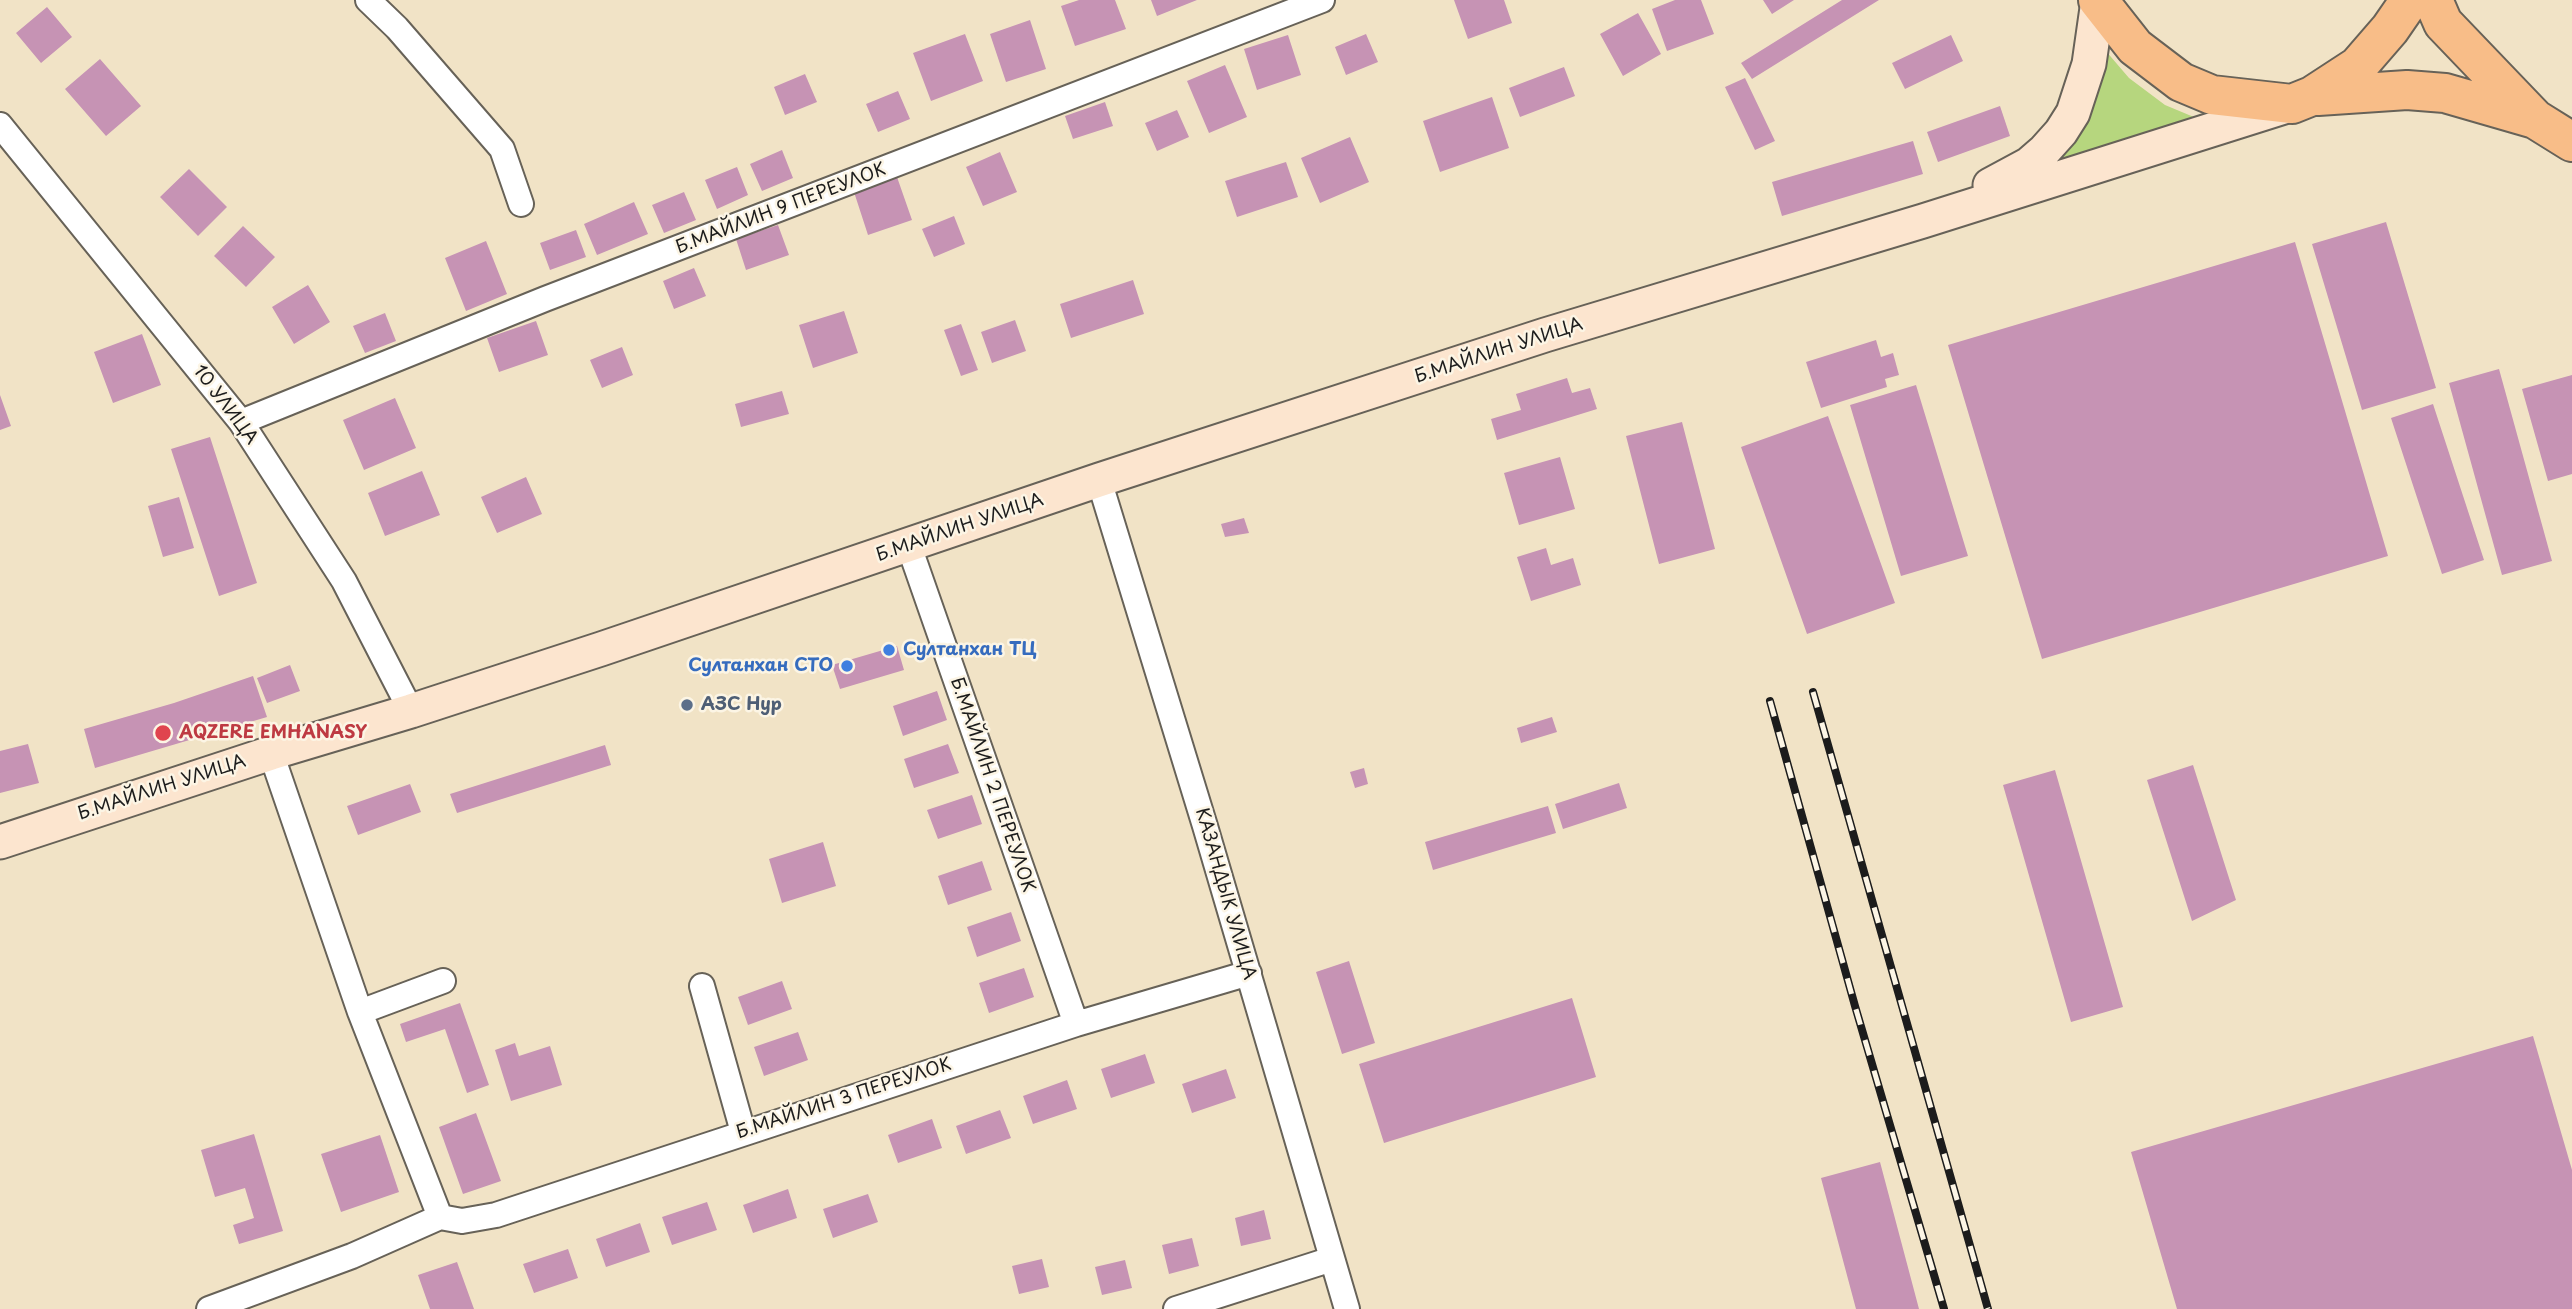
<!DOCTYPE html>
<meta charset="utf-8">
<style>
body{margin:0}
canvas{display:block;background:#f1e3c6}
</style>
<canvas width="2572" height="1309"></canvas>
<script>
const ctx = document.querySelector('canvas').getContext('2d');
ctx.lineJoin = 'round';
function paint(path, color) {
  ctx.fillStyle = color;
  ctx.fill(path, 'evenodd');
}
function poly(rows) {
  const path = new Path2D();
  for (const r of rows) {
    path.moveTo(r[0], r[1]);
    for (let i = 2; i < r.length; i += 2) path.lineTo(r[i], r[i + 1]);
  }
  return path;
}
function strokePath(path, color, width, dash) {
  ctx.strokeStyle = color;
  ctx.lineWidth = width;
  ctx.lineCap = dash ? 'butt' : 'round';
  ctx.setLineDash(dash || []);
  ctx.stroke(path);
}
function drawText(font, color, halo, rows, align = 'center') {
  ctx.font = font + ' "Playpen Sans",sans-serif';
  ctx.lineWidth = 5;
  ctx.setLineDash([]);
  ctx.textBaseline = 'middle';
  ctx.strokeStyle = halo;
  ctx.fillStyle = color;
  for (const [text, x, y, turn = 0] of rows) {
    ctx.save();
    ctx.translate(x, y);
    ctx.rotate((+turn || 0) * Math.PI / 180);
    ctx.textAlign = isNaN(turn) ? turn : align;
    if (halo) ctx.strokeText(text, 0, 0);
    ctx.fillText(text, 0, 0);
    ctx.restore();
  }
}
const green = poly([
 [2105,50,2129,78,2165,105,2201,120,2053,167,2083,130,2099,86]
]);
const building = poly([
 [1079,0,1115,0,1126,29,1075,46,1061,6],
 [1151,0,1197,0,1157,16],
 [1454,0,1504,0,1512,23,1468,39],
 [1675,0,1701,0,1714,34,1667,51,1652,9],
 [1763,0,1794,0,1772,14],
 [1842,0,1879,0,1752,79,1741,63],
 [47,7,72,37,41,63,16,33],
 [1638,13,1661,54,1623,76,1600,34],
 [1030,20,1046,69,1006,82,990,34],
 [965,34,983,81,931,101,913,53],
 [1366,34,1378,62,1346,75,1335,47],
 [1288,35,1301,75,1257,90,1244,49],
 [1951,35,1963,61,1905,89,1892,63],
 [100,59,141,106,106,136,65,89],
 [1225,65,1247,117,1209,133,1187,81],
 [1564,67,1575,96,1520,117,1509,88],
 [805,74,817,102,785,115,774,87],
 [1745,78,1775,141,1755,150,1725,87],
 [898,91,910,119,878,132,866,104],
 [1492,97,1509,148,1440,172,1423,121],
 [1105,102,1113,126,1073,139,1065,116],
 [2000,106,2010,136,1938,162,1927,132],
 [1177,110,1189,137,1157,151,1145,123],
 [1350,137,1369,182,1320,203,1301,158],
 [1913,141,1923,174,1782,216,1772,182],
 [782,150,793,178,762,191,750,164],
 [1000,152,1017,192,983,206,966,167],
 [1286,162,1298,197,1237,217,1225,181],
 [737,167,748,195,717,209,705,180],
 [189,169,227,207,198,236,160,197],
 [897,177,912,220,868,235,854,192],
 [684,192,696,220,664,233,652,205],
 [634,202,648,234,597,255,584,224],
 [954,216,965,244,934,257,922,229],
 [2386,222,2436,388,2362,410,2312,244],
 [778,225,789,255,746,270,736,239],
 [243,226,275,257,246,287,214,256],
 [576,230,586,257,550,270,540,243],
 [486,241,507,294,466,311,445,258],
 [2295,242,2388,556,2042,659,1948,345],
 [694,268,706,296,674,309,663,281],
 [1133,280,1144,314,1071,338,1060,304],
 [308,285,330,322,294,344,272,307],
 [844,311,858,353,813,368,799,325],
 [385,313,396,341,365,353,353,326],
 [1015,320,1026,351,992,363,981,332],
 [536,321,548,355,499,372,487,338],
 [961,324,978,370,961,376,944,330],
 [142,334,161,385,113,403,94,352],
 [1876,340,1881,357,1893,353,1899,375,1885,379,1887,387,1821,408,1806,362],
 [622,347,633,375,602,388,590,360],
 [2499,369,2552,561,2502,575,2449,383],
 [2572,375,2572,474,2548,481,2522,389],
 [1567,378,1572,393,1590,388,1597,409,1497,440,1491,419,1521,410,1516,394],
 [1916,385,1968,556,1901,576,1850,405],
 [782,391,789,414,741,427,735,404],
 [0,395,11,426,0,430],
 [395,398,416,448,364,470,343,420],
 [2433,404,2484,560,2442,574,2391,418],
 [1828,416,1895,603,1807,634,1741,447],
 [1682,422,1715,549,1659,564,1626,436],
 [210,437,257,583,219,596,171,449],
 [1560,457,1575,509,1519,525,1504,473],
 [422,471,440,515,385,536,368,493],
 [526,477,542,514,497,533,481,497],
 [179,497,194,548,163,557,148,506],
 [1244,518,1249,533,1225,537,1221,524],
 [1546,548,1551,565,1573,558,1581,585,1531,601,1517,557],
 [897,646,904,670,840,689,832,665],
 [290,665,300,691,267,703,257,678],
 [253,676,267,717,95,768,84,729,174,703],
 [937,691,947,720,903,736,893,706],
 [1552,717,1557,732,1521,743,1517,728],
 [28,744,39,783,0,793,0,751],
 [948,744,959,773,914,788,904,759],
 [605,745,611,765,457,813,450,794],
 [2193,765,2236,900,2192,921,2147,780],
 [1364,768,1368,784,1355,788,1350,772],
 [2055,770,2123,1007,2071,1022,2003,785],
 [1619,783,1627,808,1563,829,1555,804],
 [410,784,421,812,358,835,347,806],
 [972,795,982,824,938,839,927,810],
 [1548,806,1556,833,1433,870,1425,842],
 [823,842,836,886,782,903,769,859],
 [982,861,992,890,948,905,938,876],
 [1011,912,1021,941,977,957,967,927],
 [1349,961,1375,1043,1342,1054,1316,972],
 [1024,968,1034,997,989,1013,979,983],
 [782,981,792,1009,748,1025,738,997],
 [1572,998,1596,1077,1384,1143,1359,1064],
 [460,1003,489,1085,467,1093,445,1029,406,1042,400,1024],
 [798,1032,808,1060,764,1076,754,1047],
 [2533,1036,2572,1170,2572,1309,2177,1309,2131,1152],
 [515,1043,519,1056,550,1046,562,1085,511,1101,495,1050],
 [1145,1054,1155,1083,1111,1098,1101,1069],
 [1226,1069,1236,1098,1192,1113,1182,1084],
 [1067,1080,1077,1109,1033,1124,1023,1096],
 [1000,1110,1011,1138,966,1154,956,1126],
 [476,1113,501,1181,463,1194,439,1127],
 [932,1119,942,1148,898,1163,888,1135],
 [254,1134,283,1231,239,1244,233,1225,254,1218,245,1188,215,1197,201,1150],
 [380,1135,399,1192,341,1212,321,1154],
 [1880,1162,1919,1309,1856,1309,1821,1178],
 [788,1189,797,1218,753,1233,743,1205],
 [868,1194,878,1222,833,1238,823,1209],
 [707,1202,717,1230,672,1245,662,1217],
 [1264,1210,1271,1239,1241,1246,1235,1218],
 [640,1223,650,1252,606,1267,596,1239],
 [1192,1238,1199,1266,1169,1274,1162,1245],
 [568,1249,578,1278,534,1293,523,1264],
 [1042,1259,1049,1287,1019,1294,1012,1266],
 [1125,1260,1132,1288,1102,1295,1095,1267],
 [457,1262,474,1309,430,1309,418,1275]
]);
const street = poly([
 [368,0,397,28,502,149,521,204],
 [0,125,241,422,344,581,411,711],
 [241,422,545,299,1322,0],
 [1099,480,1205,826,1347,1309],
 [909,546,1076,1024],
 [271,753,360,1012,440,1217],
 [702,986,743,1132],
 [360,1012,443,981],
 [440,1217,462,1221,496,1215,1076,1024,1249,973],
 [209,1309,352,1256,440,1217],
 [1176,1309,1332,1259]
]);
const secondary = poly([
 [1990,185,2029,164,2044,151,2061,132,2073,113,2089,64,2098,1],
 [0,842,271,753,411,711,601,649,1099,480,1545,335,1923,221,2290,105]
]);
const primary = poly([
 [2098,0,2135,47,2181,82,2212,95,2292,104,2312,96,2358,66,2390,29,2410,0],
 [2433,0,2443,23,2535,119],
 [2318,96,2407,90,2445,93,2535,119,2572,142]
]);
const rail = poly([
 [1813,692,1988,1309],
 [1770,701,1855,1006,1944,1309]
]);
const markers = [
 [889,650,7,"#3f7fe0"],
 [847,666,7,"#3f7fe0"],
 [687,705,7,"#5c6f8a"],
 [163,733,9,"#e0444e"]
];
const streetNames = [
 ["Б.МАЙЛИН 9 ПЕРЕУЛОК",781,209,-21],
 ["Б.МАЙЛИН УЛИЦА",1499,351,-18],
 ["10 УЛИЦА",225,405,53],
 ["Б.МАЙЛИН УЛИЦА",960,528,-19],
 ["Б.МАЙЛИН 2 ПЕРЕУЛОК",992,785,71],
 ["Б.МАЙЛИН УЛИЦА",162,788,-18],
 ["КАЗАНДЫК УЛИЦА",1225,894,74],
 ["Б.МАЙЛИН 3 ПЕРЕУЛОК",844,1099,-18]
];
const shopNames = [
 ["Султанхан ТЦ",903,650],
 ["Султанхан СТО",833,666,"right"]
];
const serviceNames = [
 ["АЗС Нур",701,705]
];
const healthNames = [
 ["AQZERE EMHANASY",179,733]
];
paint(green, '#b6d67e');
paint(building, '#c693b4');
strokePath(street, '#676258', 28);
strokePath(secondary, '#676258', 37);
strokePath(primary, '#676258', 42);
strokePath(street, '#fff', 24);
strokePath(secondary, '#fce5cf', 33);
strokePath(primary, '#f8bd88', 38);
strokePath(rail, '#1c1c1c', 8);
strokePath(rail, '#fcf5e5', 5, [16]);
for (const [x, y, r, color] of markers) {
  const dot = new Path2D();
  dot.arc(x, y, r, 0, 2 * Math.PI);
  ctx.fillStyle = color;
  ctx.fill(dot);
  strokePath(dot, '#fcf5e5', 2.5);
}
drawText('18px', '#1c1c1c', '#fcf5e5', streetNames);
drawText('bold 18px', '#366cbe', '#fcf5e5', shopNames, 'left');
drawText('bold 18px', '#4e5e75', '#fcf5e5', serviceNames, 'left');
drawText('bold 18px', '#be3a42', '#fcf5e5', healthNames, 'left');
</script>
